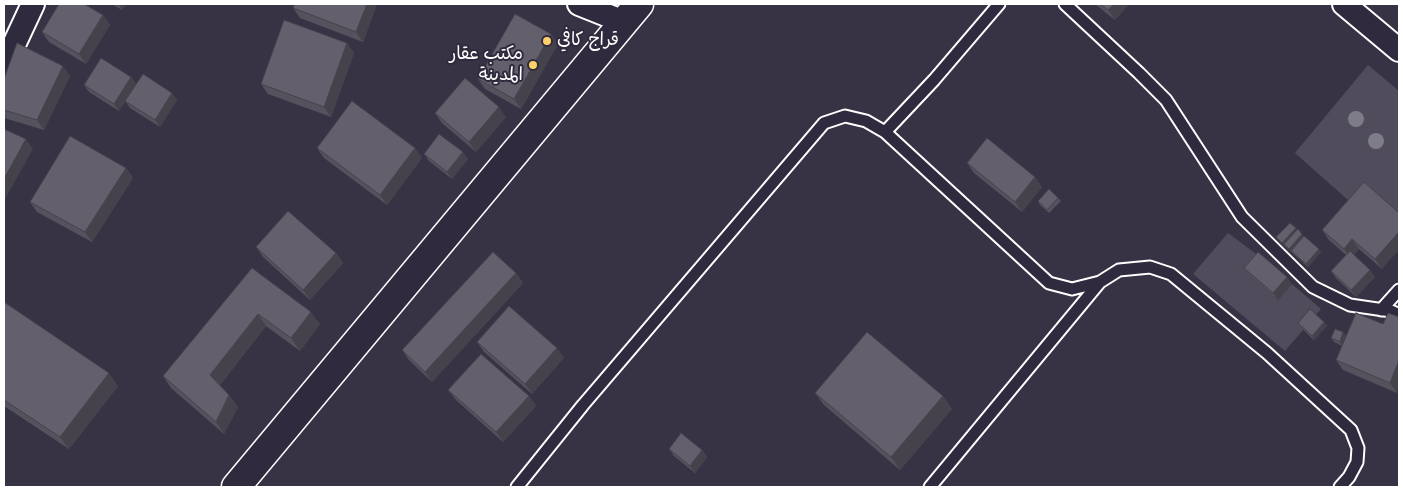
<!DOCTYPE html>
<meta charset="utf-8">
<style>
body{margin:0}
#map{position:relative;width:1403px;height:491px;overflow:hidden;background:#373345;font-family:Mynerve,sans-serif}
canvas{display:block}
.frame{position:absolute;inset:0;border:5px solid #fff;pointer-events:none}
</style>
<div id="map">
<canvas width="1403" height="491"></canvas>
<div class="frame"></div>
</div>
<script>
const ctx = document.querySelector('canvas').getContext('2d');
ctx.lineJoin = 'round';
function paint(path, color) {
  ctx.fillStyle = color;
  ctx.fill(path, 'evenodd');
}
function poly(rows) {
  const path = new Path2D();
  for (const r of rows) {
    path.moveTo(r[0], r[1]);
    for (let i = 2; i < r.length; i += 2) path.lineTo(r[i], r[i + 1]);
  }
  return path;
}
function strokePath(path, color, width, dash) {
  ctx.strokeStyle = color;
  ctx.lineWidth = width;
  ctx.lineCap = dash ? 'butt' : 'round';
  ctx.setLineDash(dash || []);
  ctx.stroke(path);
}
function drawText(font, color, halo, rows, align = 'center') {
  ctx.font = font + ' Mynerve,"Playpen Sans Arabic",sans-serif';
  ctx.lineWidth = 4;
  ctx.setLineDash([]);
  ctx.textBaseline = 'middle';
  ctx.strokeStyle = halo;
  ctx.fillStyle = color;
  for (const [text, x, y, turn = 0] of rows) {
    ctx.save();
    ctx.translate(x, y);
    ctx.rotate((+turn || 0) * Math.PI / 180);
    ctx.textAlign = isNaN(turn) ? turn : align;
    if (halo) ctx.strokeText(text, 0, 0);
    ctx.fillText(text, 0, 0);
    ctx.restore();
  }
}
const green = poly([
 [1368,65,1399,91,1399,217,1357,208,1295,153],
 [1228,233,1263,259,1249,275,1278,300,1292,284,1321,309,1285,351,1193,274]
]);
const lane = poly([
 [1065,4,1139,73,1166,100,1242,217,1313,287,1350,305,1391,311,1399,315],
 [885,132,934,80,999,4],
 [1381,310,1399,290],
 [517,487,583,405,824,123,845,116,866,121,885,132,1049,283,1072,289,1100,282,1119,270,1150,267,1171,274,1267,353,1351,430,1358,448,1357,462,1349,477,1340,487],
 [930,487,1100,282]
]);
const street = poly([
 [579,4,624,22],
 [1344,4,1399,50],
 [4,66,33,4]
]);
const secondary = poly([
 [236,487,639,4]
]);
const trees = [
 [1356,119],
 [1376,141]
];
const wall = poly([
 [112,4,126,4,122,10],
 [377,4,363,42,300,18,293,8],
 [1095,4,1129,4,1115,20],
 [103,15,110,25,86,64,49,42,42,32],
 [347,43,354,53,331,117,268,94,261,84],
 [558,44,521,109,485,89,478,79],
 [70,76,44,130,4,118,4,79],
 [131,77,136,84,119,111,89,92,84,85],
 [172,93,177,100,160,127,130,108,125,101],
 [435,113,506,117,476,152,442,123],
 [317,148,415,148,422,158,387,205,324,158],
 [424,154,468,159,452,179,429,161],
 [967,163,1035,177,1042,187,1022,212,974,173],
 [126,168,133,178,92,242,37,212,30,202],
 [1058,198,1061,201,1049,213,1040,205,1038,201],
 [1399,213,1382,269,1359,249,1354,255,1375,277,1356,297,1336,278,1331,271,1346,255,1329,240,1322,230],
 [1304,236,1319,249,1321,252,1308,267,1279,241,1276,237],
 [256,247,336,253,343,263,310,300,263,257],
 [252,268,320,324,300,351,266,326,220,385,229,395,238,407,224,434,171,388,163,376],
 [1244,268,1292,284,1278,300,1249,275],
 [516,273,523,283,432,382,409,360,402,350],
 [4,302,118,386,69,449,4,406],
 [1399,317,1399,387,1397,393,1343,370,1336,360,1383,324],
 [1324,322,1327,326,1314,340,1300,327,1298,323],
 [1343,332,1346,336,1342,346,1334,342,1331,338],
 [477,342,557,348,564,358,532,394,484,352],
 [448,390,529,396,536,406,503,442,456,400],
 [815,393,943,396,952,409,900,470,824,405],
 [669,449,702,450,707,457,695,473,674,456]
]);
const shadedWall = poly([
 [118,4,126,4,122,10],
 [367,4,377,4,363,42,356,32],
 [1114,4,1129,4,1115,20,1108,10],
 [103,15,110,25,86,64,79,54],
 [551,34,558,44,521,109,514,99],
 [347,43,354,53,331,117,324,107],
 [63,66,70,76,44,130,37,120],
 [131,77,136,84,119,111,114,104],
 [172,93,177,100,160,127,155,120],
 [499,107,506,117,476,152,469,142],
 [26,139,33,149,4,201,4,179],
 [415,148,422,158,387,205,380,195],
 [463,152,468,159,452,179,447,172],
 [126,168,133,178,92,242,85,232],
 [1035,177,1042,187,1022,212,1015,202],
 [1296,228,1298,231,1284,244,1285,246,1282,243],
 [1399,232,1399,250,1382,269,1375,259],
 [1302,234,1305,238,1292,253,1289,249],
 [1352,239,1359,249,1351,259,1344,249],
 [1319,249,1321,252,1308,267,1306,264],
 [336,253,343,263,310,300,303,290],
 [1370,270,1375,277,1356,297,1351,290],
 [516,273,523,283,432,382,425,372],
 [1287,277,1292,284,1278,300,1273,293],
 [311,312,320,324,300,351,291,338],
 [258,314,266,326,218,387,210,375],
 [1324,322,1327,326,1314,340,1312,336],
 [1343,332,1346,336,1342,346,1340,342],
 [557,348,564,358,532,394,525,384],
 [1399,360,1399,387,1397,393,1390,383],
 [109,373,118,386,69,449,60,437],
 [229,395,238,407,224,434,216,422],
 [529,396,536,406,503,442,496,432],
 [943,396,952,409,900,470,891,457],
 [702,450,707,457,695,473,690,466]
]);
const building = poly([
 [59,4,84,4,103,15,79,54,42,32,59,4],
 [295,4,367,4,356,32,293,8,295,4],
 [1100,4,1114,4,1108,10,1100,4],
 [515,14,551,34,514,99,478,79,515,14],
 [284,20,347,43,324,107,261,84,284,20],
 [17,43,63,66,37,120,4,110,4,79,17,43],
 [101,58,131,77,114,104,84,85,101,58],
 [143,74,172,93,155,120,125,101,143,74],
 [465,78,499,107,469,142,435,113,465,78],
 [352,101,415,148,380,195,317,148,352,101],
 [4,129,26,139,4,179,4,129],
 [439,134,463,152,447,172,424,154,439,134],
 [70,136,126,168,85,232,30,202,70,136],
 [987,138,1035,177,1015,202,967,163,987,138],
 [1364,182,1399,213,1399,232,1375,259,1352,239,1344,249,1322,230,1364,182],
 [1049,189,1058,198,1047,210,1038,201,1049,189],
 [288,211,336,253,303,290,256,247,288,211],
 [1290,223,1296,228,1282,243,1276,237,1290,223],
 [1298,229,1302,234,1289,249,1284,244,1298,229],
 [1304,236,1319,249,1306,264,1291,251,1304,236],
 [1350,251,1370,270,1351,290,1331,271,1350,251],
 [493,252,516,273,425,372,402,350,493,252],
 [1258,252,1287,277,1273,293,1244,268,1258,252],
 [252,268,311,312,291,338,258,314,210,375,229,395,216,422,163,376,252,268],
 [4,302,109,373,60,437,4,400,4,302],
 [509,306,557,348,525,384,477,342,509,306],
 [1310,309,1324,322,1312,336,1298,323,1310,309],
 [1356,313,1383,324,1388,313,1399,317,1399,360,1390,383,1336,360,1356,313],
 [1335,329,1343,332,1340,342,1331,338,1335,329],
 [867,332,943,396,891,457,815,393,867,332],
 [481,354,529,396,496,432,448,390,481,354],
 [681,433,702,450,690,466,669,449,681,433]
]);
const markers = [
 [547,41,5,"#ffd166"],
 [533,65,5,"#ffd166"]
];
const poiNames = [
 ["قراج كافي",557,41],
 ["مكتب عقار",523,55,"right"],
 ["المدينة",523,76,"right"]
];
paint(green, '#514c5c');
strokePath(lane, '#fff', 15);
strokePath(street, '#fff', 26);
strokePath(secondary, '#fff', 31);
strokePath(lane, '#2f2a3d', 11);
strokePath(street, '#2f2a3d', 22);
strokePath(secondary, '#2f2a3d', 28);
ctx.fillStyle = '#7e7c88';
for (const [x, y] of trees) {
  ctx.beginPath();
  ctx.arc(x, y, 8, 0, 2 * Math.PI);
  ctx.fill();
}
paint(wall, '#55525e');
paint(shadedWall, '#45424c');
paint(building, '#635f6d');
strokePath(building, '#45424c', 1);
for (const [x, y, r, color] of markers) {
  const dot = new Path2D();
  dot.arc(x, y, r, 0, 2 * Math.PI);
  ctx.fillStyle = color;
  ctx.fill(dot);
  strokePath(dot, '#2f2a3d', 2);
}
drawText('18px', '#fff', '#2f2a3d', poiNames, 'left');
</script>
